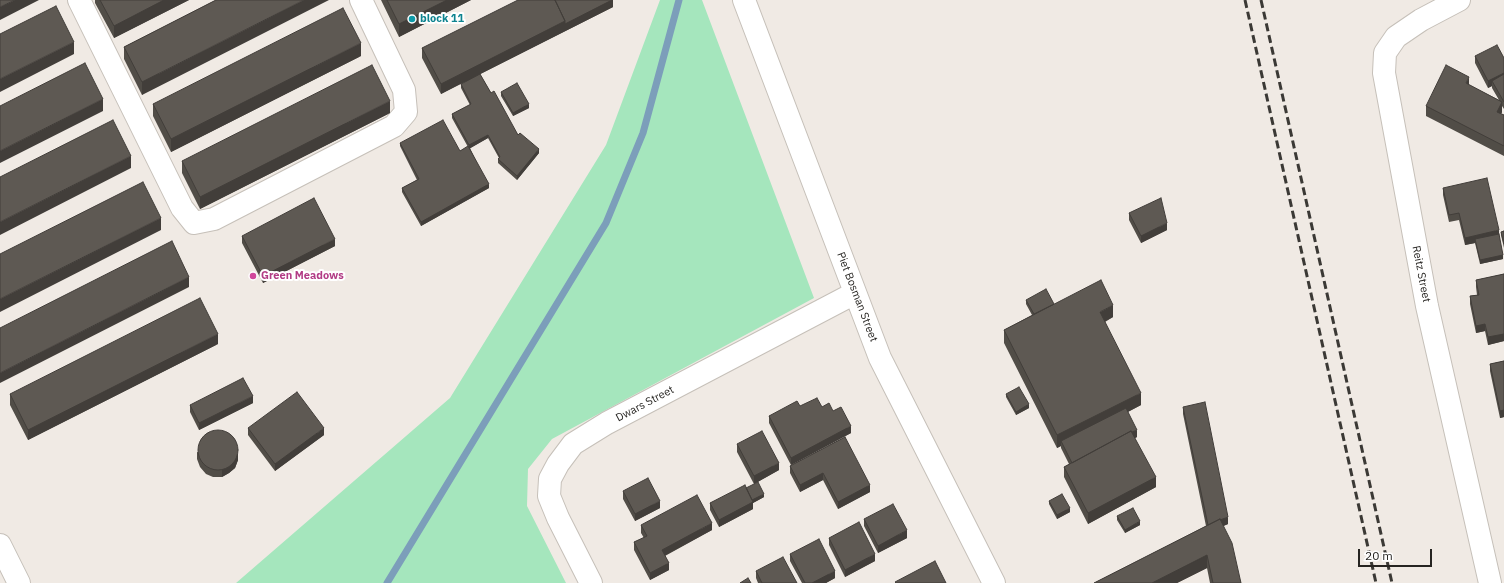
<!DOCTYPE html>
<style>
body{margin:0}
#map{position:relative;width:1504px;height:583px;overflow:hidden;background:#f0eae4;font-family:"IBM Plex Sans",sans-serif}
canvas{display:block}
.scale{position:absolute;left:1358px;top:549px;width:74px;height:18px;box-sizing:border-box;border:2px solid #262421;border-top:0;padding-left:5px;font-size:12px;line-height:14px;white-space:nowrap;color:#262421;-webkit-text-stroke:3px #fff;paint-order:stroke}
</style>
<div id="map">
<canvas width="1504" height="583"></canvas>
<div class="scale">20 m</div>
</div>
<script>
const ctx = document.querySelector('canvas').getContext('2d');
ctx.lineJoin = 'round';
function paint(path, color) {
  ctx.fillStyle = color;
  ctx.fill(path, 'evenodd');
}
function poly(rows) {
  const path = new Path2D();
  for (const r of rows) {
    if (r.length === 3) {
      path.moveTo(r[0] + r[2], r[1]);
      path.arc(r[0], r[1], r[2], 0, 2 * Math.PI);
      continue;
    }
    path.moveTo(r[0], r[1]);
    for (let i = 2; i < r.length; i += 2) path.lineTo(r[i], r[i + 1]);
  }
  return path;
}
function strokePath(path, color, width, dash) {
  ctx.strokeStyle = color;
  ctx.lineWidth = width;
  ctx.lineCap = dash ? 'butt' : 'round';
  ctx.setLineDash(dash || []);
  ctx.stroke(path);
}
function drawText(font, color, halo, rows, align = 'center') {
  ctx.font = font + ' "IBM Plex Sans",sans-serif';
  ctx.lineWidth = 4;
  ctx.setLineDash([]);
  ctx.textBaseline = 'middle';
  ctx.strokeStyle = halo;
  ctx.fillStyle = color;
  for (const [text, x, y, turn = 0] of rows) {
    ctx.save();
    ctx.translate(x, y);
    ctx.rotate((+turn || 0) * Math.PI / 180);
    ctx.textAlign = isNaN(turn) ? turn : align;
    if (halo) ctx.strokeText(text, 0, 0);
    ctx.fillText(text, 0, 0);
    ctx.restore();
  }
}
const green = poly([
 [660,0,702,0,814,298,552,439,528,469,527,506,566,583,236,583,450,398,606,145]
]);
const stream = poly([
 [387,583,606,223,643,133,679,0]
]);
const minor = poly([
 [79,0,182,208,194,223,214,219,394,126,406,112,404,90,361,0],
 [744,0,880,358,994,583],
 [1459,0,1421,20,1396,37,1385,53,1384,73,1427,306,1490,583],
 [0,545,19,583],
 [591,583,558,518,549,496,550,479,558,464,573,444,607,423,855,293]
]);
const rail = poly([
 [1245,0,1376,583],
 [1261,0,1392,583]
]);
const wall = poly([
 [95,0,189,0,114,38,95,3],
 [216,0,142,95,124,59,124,47],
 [381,0,471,0,399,37],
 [613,0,613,7,480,74,491,93,518,135,539,153,517,180,498,163,498,159,499,158,488,138,470,148,489,188,421,226,402,192,402,188,417,180,400,146,400,143,460,151,468,147,452,118,452,114,470,105,461,88,461,84,471,78,441,94,422,58,422,48],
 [361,56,171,152,153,116,153,104],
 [1475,56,1504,58,1504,109,1502,106,1502,112,1501,114,1504,115,1504,156,1426,116,1426,106,1469,85,1499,100,1492,88,1492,86,1488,88,1475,63],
 [501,92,529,108,513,116,501,96],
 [390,113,200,209,182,173,182,161],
 [1443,188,1499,234,1503,259,1480,264,1475,243,1465,245,1459,220,1449,222,1443,195],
 [1129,213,1167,230,1141,243,1129,220],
 [1504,231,1504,248,1501,235,1501,232],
 [242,236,335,246,263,283,242,243],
 [1504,274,1504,341,1488,345,1485,331,1476,333,1470,304,1470,296,1477,295,1476,287,1476,280],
 [1026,300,1054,305,1113,317,1105,322,1141,405,1128,412,1137,437,1135,438,1156,487,1088,524,1064,477,1064,467,1069,464,1061,448,1061,446,1057,448,1004,343,1004,330,1032,315,1026,304],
 [218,344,28,440,10,405,10,394],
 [1504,361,1504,417,1500,418,1490,371,1490,364],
 [1006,394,1029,408,1016,415,1006,397],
 [253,403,199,430,190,412,190,405],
 [800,406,822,407,833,411,851,433,791,465,769,423,769,416],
 [1183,407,1228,524,1223,526,1241,583,1210,583,1207,568,1177,583,1094,583,1206,526,1183,414],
 [248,428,324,435,275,471,248,435],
 [845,437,870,492,838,509,823,480,800,492,790,473,790,466],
 [737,444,779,470,754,484,737,452],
 [197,452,238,460,235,468,229,473,222,477,213,477,206,474,200,467,197,459],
 [746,488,764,497,753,503,753,509,719,527,710,510,710,503],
 [623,491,660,508,635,521,623,499],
 [1049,501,1070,512,1057,519,1049,504],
 [1117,516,1140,525,1125,533,1117,520],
 [864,519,907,538,878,553,864,526],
 [641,525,712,530,665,556,669,570,650,580,634,550,634,542,644,538,641,533],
 [829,538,875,561,845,577,829,545],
 [790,554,835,578,826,583,802,583,790,561],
 [756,571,797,583,758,583,756,578]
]);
const shadedWall = poly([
 [15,0,39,0,0,20,0,7],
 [164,0,189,0,114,38,114,26],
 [304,0,329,0,142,95,142,82],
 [447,0,471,0,399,37,399,24],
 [612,0,613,0,613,7,441,94,441,84,565,21],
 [74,42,74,54,0,92,0,79],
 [361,43,361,56,171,152,171,139],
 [1504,73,1504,80,1492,81,1492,86,1488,88,1488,81],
 [1469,77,1469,87,1466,83],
 [103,99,103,111,0,163,0,151],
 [390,101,390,113,200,209,200,197],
 [1502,102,1502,112,1497,122,1497,112],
 [529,104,529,108,513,116,513,113],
 [488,135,488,138,469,149,469,145],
 [539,149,539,153,517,180,517,176],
 [131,156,131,168,0,235,0,222],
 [489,184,489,188,421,226,421,222],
 [161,218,161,230,0,312,0,299],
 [1167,223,1167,230,1141,243,1141,236],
 [1499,230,1499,238,1475,239,1475,243,1465,245,1465,238],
 [335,239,335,246,263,283,263,276],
 [1503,255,1503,259,1480,264,1480,260],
 [189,277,189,287,0,383,0,373],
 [1113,305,1113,317,1100,324,1100,312],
 [1485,324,1485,331,1476,333,1476,326],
 [218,334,218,344,28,440,28,430],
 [1504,334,1504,341,1488,345,1488,337],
 [1141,393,1141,405,1063,445,1061,441,1061,446,1057,448,1057,435],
 [253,396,253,403,199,430,199,423],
 [1029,404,1029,408,1016,415,1016,412],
 [1504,410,1504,417,1500,418,1500,411],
 [851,426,851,433,791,465,791,458],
 [324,428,324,435,275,471,275,464],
 [1137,430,1137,437,1072,470,1072,463],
 [238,453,238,460,235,468,229,473,222,477,222,470],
 [779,463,779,470,754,484,754,476],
 [823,473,823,480,800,492,800,485],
 [1156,477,1156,487,1088,524,1088,513],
 [870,485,870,492,838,509,838,502],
 [764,494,764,497,753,503,753,509,719,527,719,520,751,500],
 [660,501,660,508,635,521,635,514],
 [1070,508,1070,512,1057,519,1057,515],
 [1228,517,1228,524,1208,533,1208,526],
 [1140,521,1140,525,1125,533,1125,530],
 [712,523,712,530,662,557,662,550],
 [907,530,907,538,878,553,878,546],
 [875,554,875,561,845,577,845,570],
 [1207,555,1207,568,1177,583,1152,583],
 [669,563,669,570,650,580,650,573],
 [835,571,835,578,826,583,812,583]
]);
const building = poly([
 [0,0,15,0,0,7,0,0],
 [100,0,164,0,114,26,100,0],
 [216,0,304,0,142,82,124,47,216,0],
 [387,0,447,0,399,24,387,0],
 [518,0,555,0,565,21,441,84,422,48,518,0],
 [555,0,612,0,565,24,565,21,555,0],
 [56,6,74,42,0,79,0,34,56,6],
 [343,8,361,43,171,139,153,104,343,8],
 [1497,45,1504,58,1504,73,1488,81,1475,56,1497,45],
 [85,63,103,99,0,151,0,106,85,63],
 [372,65,390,101,200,197,182,161,372,65],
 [1446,65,1469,77,1466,83,1502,102,1497,112,1504,115,1504,146,1426,106,1446,65],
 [480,74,491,93,494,91,518,135,520,133,539,149,517,176,498,159,500,157,488,135,469,145,452,114,471,104,461,84,480,74],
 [1504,74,1504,102,1492,81,1504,74],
 [517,83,529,104,513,113,501,92,517,83],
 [113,120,131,156,0,222,0,177,113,120],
 [443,120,460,151,468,146,489,184,421,222,402,188,419,179,400,143,443,120],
 [1487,178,1499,230,1465,238,1459,213,1449,215,1443,188,1487,178],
 [143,182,161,218,0,299,0,254,143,182],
 [314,198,335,239,263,276,242,236,314,198],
 [1161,198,1167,223,1141,236,1129,213,1161,198],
 [1504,231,1504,244,1501,232,1504,231],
 [1499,234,1503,255,1480,260,1475,239,1499,234],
 [172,241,189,277,0,373,0,328,172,241],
 [1504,274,1504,334,1488,337,1485,324,1476,326,1470,296,1479,295,1476,280,1504,274],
 [1101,280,1113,305,1100,312,1141,393,1057,435,1004,330,1101,280],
 [1046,289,1054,304,1034,314,1026,300,1046,289],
 [200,298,218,334,28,430,10,394,200,298],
 [1504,361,1504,410,1500,411,1490,364,1504,361],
 [243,378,253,396,199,423,190,405,243,378],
 [1019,387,1029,404,1016,412,1006,394,1019,387],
 [297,392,324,428,275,464,248,428,297,392],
 [817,398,822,407,829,403,833,411,841,407,851,426,791,458,769,416,797,401,800,406,817,398],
 [1205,402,1228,517,1220,520,1220,519,1208,525,1183,407,1205,402],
 [1126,408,1137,430,1132,432,1131,431,1072,463,1061,441,1126,408],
 [218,450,20],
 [762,431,779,463,754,476,737,444,762,431],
 [1131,431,1156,477,1088,513,1064,467,1131,431],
 [845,437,870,485,838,502,823,473,800,485,790,466,845,437],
 [648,478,660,501,635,514,623,491,648,478],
 [758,482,764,494,752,500,746,488,758,482],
 [745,485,753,502,719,520,710,503,745,485],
 [1062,494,1070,508,1057,515,1049,501,1062,494],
 [697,495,712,523,662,550,669,563,650,573,634,542,647,536,641,525,697,495],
 [893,504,907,530,878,546,864,519,893,504],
 [1133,508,1140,521,1125,530,1117,516,1133,508],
 [1220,519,1232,543,1241,583,1213,583,1207,555,1152,583,1094,583,1220,519],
 [859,522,875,554,845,570,829,538,859,522],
 [819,539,835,571,812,583,805,583,790,554,819,539],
 [783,557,797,583,762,583,756,571,783,557],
 [935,561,946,583,896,583,895,582,935,561],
 [748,578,751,583,740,583,748,578]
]);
const markers = [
 [412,19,4,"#0f9aa8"],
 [253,276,4,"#d1479c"]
];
const cultureNames = [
 ["block 11",420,19]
];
const streetNames = [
 ["Reitz Street",1421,274,79],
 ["Piet Bosman Street",857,297,69],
 ["Dwars Street",645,404,-28]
];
const hotelNames = [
 ["Green Meadows",261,276]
];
paint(green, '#a5e6bd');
strokePath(stream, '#7c9eba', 7);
strokePath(minor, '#c6c0b9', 24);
strokePath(minor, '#fff', 22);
strokePath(rail, '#3b3935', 3, [8, 4]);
paint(wall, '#514d47');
paint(shadedWall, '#423e3a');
paint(building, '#5e5953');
strokePath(building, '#423e3a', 1);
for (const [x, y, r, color] of markers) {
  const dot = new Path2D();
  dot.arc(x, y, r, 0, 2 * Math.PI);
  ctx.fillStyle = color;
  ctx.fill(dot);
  strokePath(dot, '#fff', 1.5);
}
drawText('bold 11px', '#0d838f', '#fff', cultureNames, 'left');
drawText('11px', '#262421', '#fff', streetNames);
drawText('bold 11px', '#b23c85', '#fff', hotelNames, 'left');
</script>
